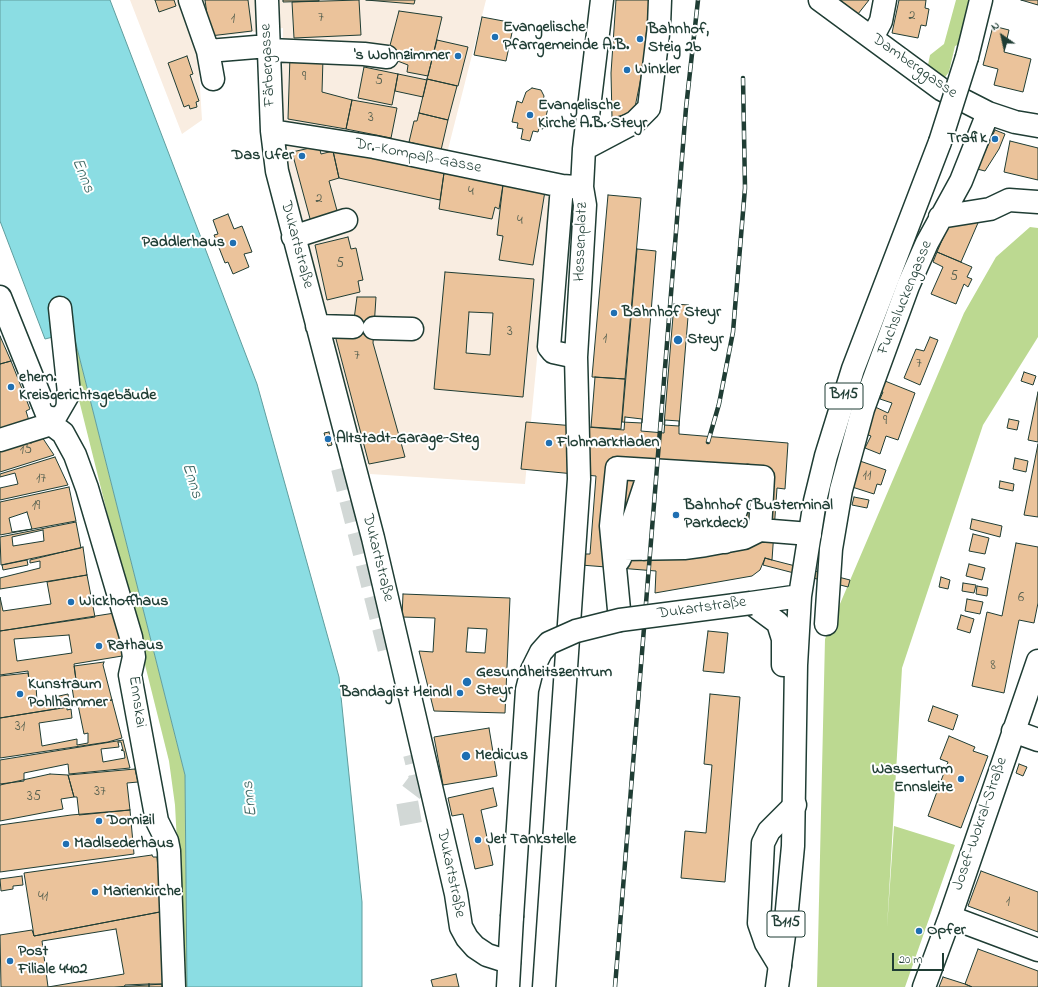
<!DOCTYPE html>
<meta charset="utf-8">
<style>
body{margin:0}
#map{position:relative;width:1038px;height:987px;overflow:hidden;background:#fff;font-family:"Indie Flower",sans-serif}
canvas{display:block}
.north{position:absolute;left:982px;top:16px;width:40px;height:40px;-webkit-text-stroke:3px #fff;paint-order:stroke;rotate:326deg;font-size:11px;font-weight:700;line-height:16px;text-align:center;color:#1f3d34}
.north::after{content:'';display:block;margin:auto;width:14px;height:18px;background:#1f3d34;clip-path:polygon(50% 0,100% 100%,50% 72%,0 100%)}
.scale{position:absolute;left:892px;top:953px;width:52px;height:18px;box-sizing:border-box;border:2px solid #1f3d34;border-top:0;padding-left:5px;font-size:12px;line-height:14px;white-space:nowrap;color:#1f3d34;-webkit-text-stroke:3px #fff;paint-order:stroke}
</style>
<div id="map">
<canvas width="1038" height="987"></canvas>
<div class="north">N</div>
<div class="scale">20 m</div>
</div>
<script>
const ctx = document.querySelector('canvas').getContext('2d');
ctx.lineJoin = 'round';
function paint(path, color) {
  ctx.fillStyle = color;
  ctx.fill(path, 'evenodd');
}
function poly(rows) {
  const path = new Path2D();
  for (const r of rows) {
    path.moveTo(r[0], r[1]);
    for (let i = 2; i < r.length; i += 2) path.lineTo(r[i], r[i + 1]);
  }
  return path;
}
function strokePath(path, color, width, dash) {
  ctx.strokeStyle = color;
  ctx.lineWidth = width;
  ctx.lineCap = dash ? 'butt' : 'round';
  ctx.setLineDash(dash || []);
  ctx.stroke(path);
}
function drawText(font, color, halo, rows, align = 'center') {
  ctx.font = font + ' "Indie Flower",sans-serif';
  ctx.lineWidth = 4;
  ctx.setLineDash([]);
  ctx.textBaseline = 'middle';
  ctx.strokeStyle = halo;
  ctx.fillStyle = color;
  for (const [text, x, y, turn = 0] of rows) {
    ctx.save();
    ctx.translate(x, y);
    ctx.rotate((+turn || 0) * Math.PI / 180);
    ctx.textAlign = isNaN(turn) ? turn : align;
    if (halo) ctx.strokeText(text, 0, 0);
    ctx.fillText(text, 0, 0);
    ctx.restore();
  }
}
const built = poly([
 [130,0,486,0,443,169,553,191,525,484,370,474,281,148,283,28,197,40,202,120,182,134]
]);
const green = poly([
 [956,0,969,0,958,45,955,46,949,72,942,81,927,70,930,55,944,44],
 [1030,227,1038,228,1038,337,983,425,902,668,887,928,894,826,955,845,905,987,817,987,825,639,964,313,996,257],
 [73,332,185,775,187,987,178,987,177,843,175,805,169,761,75,384]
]);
const water = poly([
 [0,0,110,0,257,384,339,677,362,902,362,987,187,987,185,775,73,332,45,339,0,221,0,0]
]);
const building = poly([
 [155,0,174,0,176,6,159,12,155,0],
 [205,0,248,0,252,31,210,36,205,0],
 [283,0,319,0,319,1,283,2,283,0],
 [359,0,361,35,294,38,292,2,359,0],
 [366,0,415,0,414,4,366,0],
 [616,0,649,0,644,63,634,112,612,118,611,73,616,0],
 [840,0,869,0,858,14,840,0],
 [899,0,926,0,925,8,929,9,926,26,921,25,918,38,892,33,899,0],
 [1021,0,1038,0,1038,5,1021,0],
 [399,11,442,17,428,76,407,72,408,65,387,57,399,11],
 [482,17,514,23,506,61,474,55,482,17],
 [993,26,1009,30,1004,52,1031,59,1023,92,994,85,998,69,983,65,993,26],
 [437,40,468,47,458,86,427,79,437,40],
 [187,56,193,74,190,75,199,101,196,102,197,107,190,109,189,105,184,107,168,63,187,56],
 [290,56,323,58,322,92,352,100,346,129,288,119,290,56],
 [364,67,398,74,392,105,358,98,364,67],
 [398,74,427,80,423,97,395,91,398,74],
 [427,79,457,86,448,120,419,113,427,79],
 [532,88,541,90,544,96,543,101,545,101,544,107,548,108,543,129,539,128,538,132,533,131,530,141,521,139,523,129,517,128,518,123,512,122,517,101,522,103,526,92,532,88],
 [352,100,397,108,391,138,346,129,352,100],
 [419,113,448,120,441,150,409,142,414,121,417,121,419,113],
 [995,130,1005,134,999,149,985,171,977,169,995,130],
 [1010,141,1038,148,1038,180,1004,172,1010,141],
 [319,146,321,154,333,151,339,178,329,181,339,218,312,226,292,152,319,146],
 [341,149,444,173,440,200,339,178,333,151,341,149],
 [444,173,503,185,499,209,495,207,492,219,439,209,444,173],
 [503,185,545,191,533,265,499,260,503,236,497,235,503,185],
 [608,195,641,198,625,379,592,377,608,195],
 [228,214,234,229,242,226,252,252,244,254,249,267,233,274,228,262,225,263,214,235,218,234,213,220,228,214],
 [981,216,961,262,937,252,948,226,981,216],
 [348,237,351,249,356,248,363,280,358,281,360,292,327,300,315,245,348,237],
 [637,249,656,251,642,423,622,422,637,249],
 [937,252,972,267,967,277,972,279,968,287,964,284,956,304,931,294,943,267,933,262,937,252],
 [445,272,534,279,523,397,434,389,445,272],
 [469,312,493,313,490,355,466,353,469,312],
 [357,297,376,297,373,343,405,457,369,464,336,339,340,332,352,334,357,297],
 [674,304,689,305,679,426,664,425,674,304],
 [0,336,11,361,0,364,0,336],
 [930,337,938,340,920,385,904,378,916,349,924,351,930,337],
 [11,361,30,409,26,411,30,424,0,437,0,364,11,361],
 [1024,372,1036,376,1033,385,1021,381,1024,372],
 [595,377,625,379,621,429,591,427,595,377],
 [885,381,915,393,898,440,886,436,880,454,865,448,871,436,861,432,871,405,888,413,892,403,880,399,883,392,881,391,885,381],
 [1038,392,1038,442,1028,440,1038,392],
 [625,417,642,419,641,431,664,433,665,420,679,421,679,434,788,443,785,489,777,488,772,560,765,558,760,570,752,576,655,593,656,571,581,565,582,554,590,554,596,476,521,469,526,422,624,430,625,417],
 [1009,419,1019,421,1017,430,1007,428,1009,419],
 [329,432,332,445,328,446,324,433,329,432],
 [40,434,54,455,0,472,0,446,40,434],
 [1038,444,1038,517,1024,515,1038,444],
 [55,457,68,485,0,500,0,488,18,484,15,473,0,477,0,474,55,457],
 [1015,458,1028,461,1026,472,1013,469,1015,458],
 [857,460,886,470,881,485,877,484,874,494,849,486,857,460],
 [1000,481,1014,484,1013,491,999,488,1000,481],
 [69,487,76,521,0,535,0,502,69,487],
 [27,512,32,529,12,532,9,518,27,512],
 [854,497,869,500,867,508,852,505,854,497],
 [972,519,1002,526,1000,537,970,529,972,519],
 [76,522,81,548,1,565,0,537,76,522],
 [43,530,44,541,13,546,12,537,43,530],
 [973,534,989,538,985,554,969,551,973,534],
 [1016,543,1038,547,1038,603,1034,623,1019,620,1004,693,972,686,987,612,1002,616,1016,543],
 [83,547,87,575,0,589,0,578,40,568,40,561,30,563,30,560,83,547],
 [765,558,772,560,850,580,848,587,763,565,765,558],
 [27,560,28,565,3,570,2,565,27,560],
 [969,564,985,568,982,580,966,576,969,564],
 [87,575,95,617,0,631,0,597,3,611,51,604,47,582,87,575],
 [941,577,950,580,948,589,939,587,941,577],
 [963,583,976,585,974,593,962,591,963,583],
 [977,586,988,588,987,596,976,594,977,586],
 [403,594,510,598,505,713,434,711,419,651,433,652,435,618,402,617,403,594],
 [468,628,487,629,485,653,466,652,468,628],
 [967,599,983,602,980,614,965,611,967,599],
 [121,612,128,655,74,664,76,680,71,681,30,687,28,671,0,675,0,631,121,612],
 [69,635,72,653,17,661,14,639,69,635],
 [961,615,974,619,970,633,957,629,961,615],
 [708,631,728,633,724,673,703,671,708,631],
 [104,662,103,665,112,700,0,718,0,676,28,673,30,687,36,686,37,701,68,694,69,701,74,700,71,681,76,680,74,666,104,662],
 [710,694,740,697,725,882,681,878,685,831,706,833,712,765,704,764,710,694],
 [112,700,122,738,108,742,0,758,0,718,67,707,67,710,71,709,72,718,39,723,42,746,77,739,77,745,88,743,88,733,84,734,78,705,112,700],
 [933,706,958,715,953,730,928,721,933,706],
 [489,728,497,776,443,785,434,737,489,728],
 [949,736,975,747,973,751,988,756,961,828,928,816,948,762,940,759,949,736],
 [123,740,130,768,69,774,68,764,24,773,24,781,0,784,0,760,123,740],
 [118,742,121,742,123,750,121,750,124,751,125,758,103,762,101,749,119,747,118,742],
 [1019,764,1027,767,1023,776,1016,773,1019,764],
 [135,769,138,782,127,783,130,810,79,815,77,797,74,797,68,775,135,769],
 [50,774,68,775,74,797,61,799,63,809,0,821,0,785,50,774],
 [493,788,497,806,481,810,493,865,475,869,463,814,452,816,448,798,493,788],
 [130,810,134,854,0,872,0,825,71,815,130,810],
 [152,855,153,857,157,857,158,868,163,868,165,911,34,936,24,873,152,855],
 [981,871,1038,892,1038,932,968,906,981,871],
 [22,876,23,885,13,886,13,889,1,891,0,879,22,876],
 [165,911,164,984,114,987,1,987,0,935,32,930,34,936,165,911],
 [116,929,124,974,48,987,42,941,116,929],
 [978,949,1038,971,1038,987,972,987,965,984,978,949],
 [456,974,459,987,433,987,431,980,456,974],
 [943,977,965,984,972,987,939,987,943,977],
 [149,984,149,987,124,987,125,985,149,984],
 [149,984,162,984,162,987,149,987,149,984]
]);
const minorTunnel = poly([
 [342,468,389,651],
 [411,824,407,801,409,795,419,782,420,778,414,754]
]);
const minor = poly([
 [190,0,208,51,213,79],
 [267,0,272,131,277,171,373,538,456,894,461,927,467,938,475,947,487,955,509,962],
 [820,0,941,89,988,113,1015,122,1038,126],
 [872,38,881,21,885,0],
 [269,50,364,54,387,57],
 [208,51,268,46],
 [272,131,374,147,562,186,576,187],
 [584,149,635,122,649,108,659,26,660,0],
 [562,186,549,347,553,352,576,357,585,205,582,187,584,149,602,0],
 [940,217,990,209,1009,200,1038,202],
 [293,237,346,220],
 [0,297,51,424,63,433,75,455,87,488,131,637,134,657,130,675,157,821,167,841,169,851,174,987],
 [317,326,353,327],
 [374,328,412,329],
 [51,424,69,393,60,308],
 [0,440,51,424],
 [725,542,748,476],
 [706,545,731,475],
 [664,548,691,473],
 [684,548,711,474],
 [624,549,684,548,706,545,744,538,760,530,810,534],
 [644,549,670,472],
 [619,560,624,549,650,470],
 [620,620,611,526,617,468,763,477,760,530],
 [826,624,831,549,841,490,863,409,908,286,927,243,961,181,988,113],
 [1013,731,1038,740],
 [950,917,1038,950],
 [780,966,766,943,759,923,763,843,769,831,795,805],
 [544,987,579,479,576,357],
 [924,987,950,917,1038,661]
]);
const major = poly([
 [967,57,981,0],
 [751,603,778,623,783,639,783,665],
 [751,603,800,596],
 [508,987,512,917],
 [777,987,786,920,793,846,796,665,800,596,815,501,826,456,853,369,940,142]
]);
const rail = poly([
 [708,442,719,404,733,332,745,188,743,78],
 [615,987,686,108,698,0]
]);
const majorBridge = poly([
 [940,142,967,57],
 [512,917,527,690,532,670,541,652,549,643,576,631,620,620,751,603]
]);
const markers = [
 [495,37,4,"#1f6fb2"],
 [640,39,4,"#1f6fb2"],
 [458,56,4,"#1f6fb2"],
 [627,70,4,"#1f6fb2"],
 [530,115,4,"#1f6fb2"],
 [995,139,4,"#1f6fb2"],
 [302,156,4,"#1f6fb2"],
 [233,243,4,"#1f6fb2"],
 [614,313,4,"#1f6fb2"],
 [678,340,5,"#1f6fb2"],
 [11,387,4,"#1f6fb2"],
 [328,439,4,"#1f6fb2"],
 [549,443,4,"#1f6fb2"],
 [676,515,4,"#1f6fb2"],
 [71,602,4,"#1f6fb2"],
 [99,646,4,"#1f6fb2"],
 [467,682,5,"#1f6fb2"],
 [460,693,4,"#1f6fb2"],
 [20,694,4,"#1f6fb2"],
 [466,756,5,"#1f6fb2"],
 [961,779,4,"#1f6fb2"],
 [99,821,4,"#1f6fb2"],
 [478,840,4,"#1f6fb2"],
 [66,844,4,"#1f6fb2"],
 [95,892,4,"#1f6fb2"],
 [919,931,4,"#1f6fb2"],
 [10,961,4,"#1f6fb2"]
];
const numberNames = [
 ["2",912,17],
 ["7",321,19],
 ["1",233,20],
 ["9",304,78],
 ["5",379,82],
 ["3",371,119],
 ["4",471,193],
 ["2",319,200],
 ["4",520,222],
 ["5",340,265],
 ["5",954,278],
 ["3",510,333],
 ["1",605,340],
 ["7",357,357],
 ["7",919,365],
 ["9",885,422],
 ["15",26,451],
 ["11",867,477],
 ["17",41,480],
 ["19",36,507],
 ["6",1021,599],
 ["8",993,667],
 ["31",20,728],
 ["37",100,793],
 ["35",34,798],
 ["41",43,898],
 ["1",1008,903]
];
const shields = [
 [844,396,38],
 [786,924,38]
];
const shieldNames = [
 ["B115",844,396],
 ["B115",786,924]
];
const poiNames = [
 ["Evangelische",503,28],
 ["Pfarrgemeinde A.B.",503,46],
 ["Bahnhof,",648,30],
 ["Steig 2b",648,48],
 ["'s Wohnzimmer",450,56,"right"],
 ["Winkler",635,70],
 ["Evangelische",538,106],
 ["Kirche A.B. Steyr",538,124],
 ["Trafik",987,139,"right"],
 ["Das Ufer",294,156,"right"],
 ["Paddlerhaus",225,243,"right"],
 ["Bahnhof Steyr",622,313],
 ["Steyr",687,340],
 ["ehem.",19,378],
 ["Kreisgerichtsgebäude",19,396],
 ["Altstadt-Garage-Steg",336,439],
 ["Flohmarktladen",557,443],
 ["Bahnhof (Busterminal",684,506],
 ["Parkdeck)",684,524],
 ["Wickhoffhaus",79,602],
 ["Rathaus",107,646],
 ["Gesundheitszentrum",476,673],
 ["Steyr",476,691],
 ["Kunstraum",28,685],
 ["Pohlhammer",28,703],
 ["Bandagist Heindl",452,693,"right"],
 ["Medicus",475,756],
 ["Wasserturm",953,770,"right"],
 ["Ennsleite",953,788,"right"],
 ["Domizil",107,821],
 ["Jet Tankstelle",486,840],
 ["Madlsederhaus",74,844],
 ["Marienkirche",103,892],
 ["Opfer",927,931],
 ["Post",18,952],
 ["Filiale 4402",18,970]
];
const streetNames = [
 ["Färbergasse",269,65,-93],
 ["Damberggasse",914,67,35],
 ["Dr.-Kompaß-Gasse",418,157,11],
 ["Hessenplatz",582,242,-88],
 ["Dukartstraße",296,245,75],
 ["Fuchsluckengasse",906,298,-68],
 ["Dukartstraße",377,558,76],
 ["Dukartstraße",702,609,-8],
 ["Ennskai",136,702,82],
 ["Josef-Wokral-Straße",981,824,-71],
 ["Dukartstraße",450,874,78]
];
const waterNames = [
 ["Enns",82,176,68],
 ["Enns",191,481,73],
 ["Enns",251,799,-96]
];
paint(built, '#f9ede1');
paint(green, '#bcd991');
paint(water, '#8bdde3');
strokePath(water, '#609d9d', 1);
paint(building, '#ebc39b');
strokePath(building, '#1f3d34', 1);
strokePath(minorTunnel, '#d2d8d6', 22, [22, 11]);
strokePath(minor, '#1f3d34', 25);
strokePath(major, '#1f3d34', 25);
strokePath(minor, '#fff', 22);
strokePath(major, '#fff', 22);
strokePath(rail, '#1f3d34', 4.5);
strokePath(rail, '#fff', 3, [9]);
strokePath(majorBridge, '#1f3d34', 25, []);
strokePath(majorBridge, '#fff', 22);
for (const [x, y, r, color] of markers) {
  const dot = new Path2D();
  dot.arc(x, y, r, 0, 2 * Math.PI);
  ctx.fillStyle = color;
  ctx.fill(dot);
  strokePath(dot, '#fff', 1.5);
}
drawText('14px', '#525e4e', null, numberNames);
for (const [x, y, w] of shields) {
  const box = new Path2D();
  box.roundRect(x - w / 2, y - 13, w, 26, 3);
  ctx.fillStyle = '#fff';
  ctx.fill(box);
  strokePath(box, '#1f3d34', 1);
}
drawText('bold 15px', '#1f3d34', null, shieldNames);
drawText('bold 16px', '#1f3d34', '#fff', poiNames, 'left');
drawText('16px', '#1f3d34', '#fff', streetNames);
drawText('italic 17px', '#3a6560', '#fff', waterNames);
</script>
